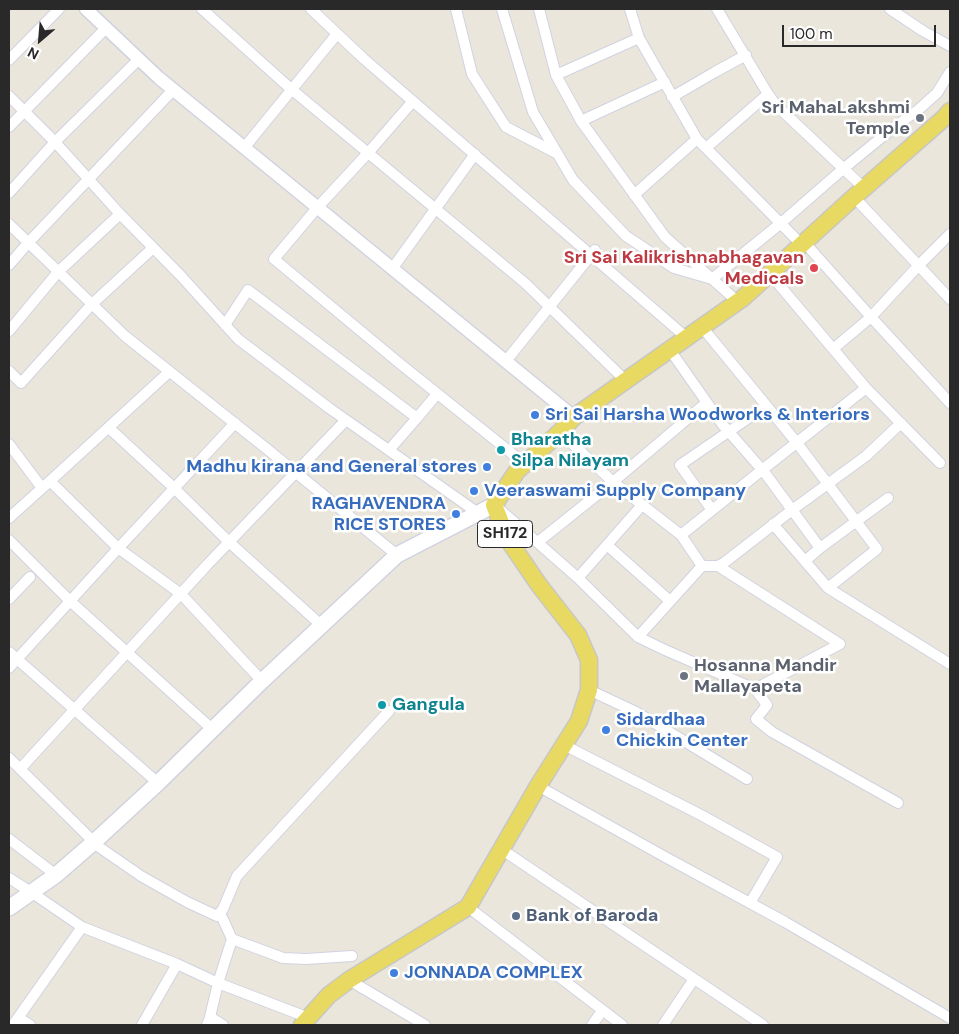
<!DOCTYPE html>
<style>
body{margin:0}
#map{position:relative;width:959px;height:1034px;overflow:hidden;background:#eae6db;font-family:"DM Sans",sans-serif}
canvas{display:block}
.frame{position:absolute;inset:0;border:10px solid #292929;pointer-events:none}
.north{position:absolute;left:15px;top:15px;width:50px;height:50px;-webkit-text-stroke:4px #fff;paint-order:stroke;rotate:207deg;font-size:14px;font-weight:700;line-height:20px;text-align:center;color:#292929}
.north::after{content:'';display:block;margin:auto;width:18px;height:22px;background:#292929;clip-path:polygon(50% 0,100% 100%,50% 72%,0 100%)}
.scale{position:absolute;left:782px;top:25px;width:154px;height:22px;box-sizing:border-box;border:2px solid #292929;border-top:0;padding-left:6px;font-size:15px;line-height:18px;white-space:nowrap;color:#292929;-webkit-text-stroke:4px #fff;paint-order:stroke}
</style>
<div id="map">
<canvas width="959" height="1034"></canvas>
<div class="frame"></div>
<div class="north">N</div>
<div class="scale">100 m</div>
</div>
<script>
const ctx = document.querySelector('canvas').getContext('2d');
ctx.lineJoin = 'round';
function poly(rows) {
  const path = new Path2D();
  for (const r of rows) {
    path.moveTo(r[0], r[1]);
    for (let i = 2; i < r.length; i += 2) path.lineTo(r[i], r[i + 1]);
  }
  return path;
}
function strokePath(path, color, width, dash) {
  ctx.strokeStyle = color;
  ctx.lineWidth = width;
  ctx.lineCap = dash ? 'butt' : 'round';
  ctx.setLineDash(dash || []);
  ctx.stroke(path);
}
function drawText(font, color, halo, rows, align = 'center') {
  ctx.font = font + ' "DM Sans",sans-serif';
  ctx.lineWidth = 5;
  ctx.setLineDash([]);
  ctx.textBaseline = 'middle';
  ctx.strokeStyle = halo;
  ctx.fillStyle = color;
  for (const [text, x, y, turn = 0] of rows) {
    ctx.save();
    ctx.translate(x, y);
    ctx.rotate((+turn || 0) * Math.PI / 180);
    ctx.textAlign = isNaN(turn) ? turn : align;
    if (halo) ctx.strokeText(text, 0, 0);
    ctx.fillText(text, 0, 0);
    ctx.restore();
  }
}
const minor = poly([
 [202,9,291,89,525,283,626,381],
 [311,9,364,59,687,338],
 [456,9,472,74,506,127,558,154],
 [502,9,533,112,573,180,626,236,674,268,712,279,781,223,843,169,893,128,918,110,937,93,950,72],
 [539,9,556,75,581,121,665,237,738,302],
 [630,9,639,38,697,139,802,245],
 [717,9,768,94,776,105,864,188],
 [890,9,923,31,950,46],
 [9,60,59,9],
 [556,75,639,38],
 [9,96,55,142,120,214,181,276,238,339,329,408,478,513],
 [672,97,715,72,746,55],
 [413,101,368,153,317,208,274,259,398,362,525,464],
 [581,121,665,82],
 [9,127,106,28],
 [244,148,337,34],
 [706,148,768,94],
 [9,193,55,142,139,59],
 [634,195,697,139],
 [854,197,950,299],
 [9,224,125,336,267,449,397,555],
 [805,243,871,317,950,403],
 [9,265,28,243,173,90],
 [392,269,475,154],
 [770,274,866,388,940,463],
 [225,325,248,290,417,418,389,450],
 [702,327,797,443,877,549,828,588],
 [9,331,58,272,120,214],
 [833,349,871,317,919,265,950,234],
 [670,350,722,424,765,473,820,548],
 [506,361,595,250],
 [9,371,21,383,92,304,153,248],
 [417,418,437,394],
 [109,428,174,488,229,542,321,625],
 [9,444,42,488],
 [50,481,118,548,181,594,262,681],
 [497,507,578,578,638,637,702,566,681,535,613,482,560,432],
 [712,510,680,465,766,406],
 [9,518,50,481,169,372],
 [773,524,828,588,950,664],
 [681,535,762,470,866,388],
 [9,540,70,601,212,729],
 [538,542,613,482,706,403],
 [607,545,670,601],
 [805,561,820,548,888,498],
 [702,566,718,566,725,562,792,510,866,456,901,423],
 [578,578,642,505],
 [9,599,30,577],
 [638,637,665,650,755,689,840,644,718,566],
 [9,652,158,783],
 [9,668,113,554,235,423],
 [755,689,767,705,756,719,772,732,898,803],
 [589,690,636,712,747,779],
 [564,745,701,815,777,857,750,903],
 [9,758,99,847,141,876,187,902,217,916,223,909,237,876,389,711],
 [20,769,207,565,346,420],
 [538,786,667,858,785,922,950,1018],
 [9,839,56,875],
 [501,849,763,1025],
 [9,878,31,892,82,927,177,964,218,983,309,1018],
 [468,907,622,1025],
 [232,939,283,958,306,959,352,956],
 [349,980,425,1025],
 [210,1017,223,1025],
 [19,1018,30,1025],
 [13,1025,82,927],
 [142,1025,177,964],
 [207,1025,210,1017,218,983,232,939,220,913],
 [592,1025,602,1011],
 [663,1025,694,979]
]);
const tertiary = poly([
 [86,9,159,78,574,417]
]);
const secondary = poly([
 [9,908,56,875,94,842,158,783,262,681,397,555,494,505]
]);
const primary = poly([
 [302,1025,329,995,349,980,468,907,538,786,579,721,589,690,589,660,578,635,539,585,507,538,494,505,517,471,560,432,574,417,743,298,854,197,943,119,950,111]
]);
const markers = [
 [920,118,5,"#6b7280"],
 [814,268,5,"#e0444e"],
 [535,415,5,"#3f7fe0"],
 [501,450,5,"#0f9aa8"],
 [487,467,5,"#3f7fe0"],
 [474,491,5,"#3f7fe0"],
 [456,514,5,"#3f7fe0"],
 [684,676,5,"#6b7280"],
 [382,705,5,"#0f9aa8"],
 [606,730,5,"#3f7fe0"],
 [516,916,5,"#5c6f8a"],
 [394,973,5,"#3f7fe0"]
];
const shields = [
 [505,534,55]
];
const shieldNames = [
 ["SH172",505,534]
];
const worshipNames = [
 ["Sri MahaLakshmi",910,108],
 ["Temple",910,129],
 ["Hosanna Mandir",694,666,"left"],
 ["Mallayapeta",694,687,"left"]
];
const healthNames = [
 ["Sri Sai Kalikrishnabhagavan",804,258],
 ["Medicals",804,279]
];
const shopNames = [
 ["Sri Sai Harsha Woodworks & Interiors",545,415],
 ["Madhu kirana and General stores",477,467,"right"],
 ["Veeraswami Supply Company",484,491],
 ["RAGHAVENDRA",446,504,"right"],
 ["RICE STORES",446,525,"right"],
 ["Sidardhaa",616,720],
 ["Chickin Center",616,741],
 ["JONNADA COMPLEX",404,973]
];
const cultureNames = [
 ["Bharatha",511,440],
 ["Silpa Nilayam",511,461],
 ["Gangula",392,705]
];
const serviceNames = [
 ["Bank of Baroda",526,916]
];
strokePath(minor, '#d1d2e1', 12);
strokePath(tertiary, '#d1d2e1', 15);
strokePath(secondary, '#d1d2e1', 18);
strokePath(primary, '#c7c7c7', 19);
strokePath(minor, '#fff', 10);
strokePath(tertiary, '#fff', 12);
strokePath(secondary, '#fff', 15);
strokePath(primary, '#e8d962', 16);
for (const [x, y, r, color] of markers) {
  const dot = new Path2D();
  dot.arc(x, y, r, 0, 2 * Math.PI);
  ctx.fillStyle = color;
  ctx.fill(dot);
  strokePath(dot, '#fff', 2);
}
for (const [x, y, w] of shields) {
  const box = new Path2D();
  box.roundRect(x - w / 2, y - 13.5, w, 27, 4);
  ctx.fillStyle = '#fff';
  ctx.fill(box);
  strokePath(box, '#292929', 1);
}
drawText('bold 16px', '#292929', null, shieldNames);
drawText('bold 18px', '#5b616d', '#fff', worshipNames, 'right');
drawText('bold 18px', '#be3a42', '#fff', healthNames, 'right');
drawText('bold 18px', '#366cbe', '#fff', shopNames, 'left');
drawText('bold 18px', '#0d838f', '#fff', cultureNames, 'left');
drawText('bold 18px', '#4e5e75', '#fff', serviceNames, 'left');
</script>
